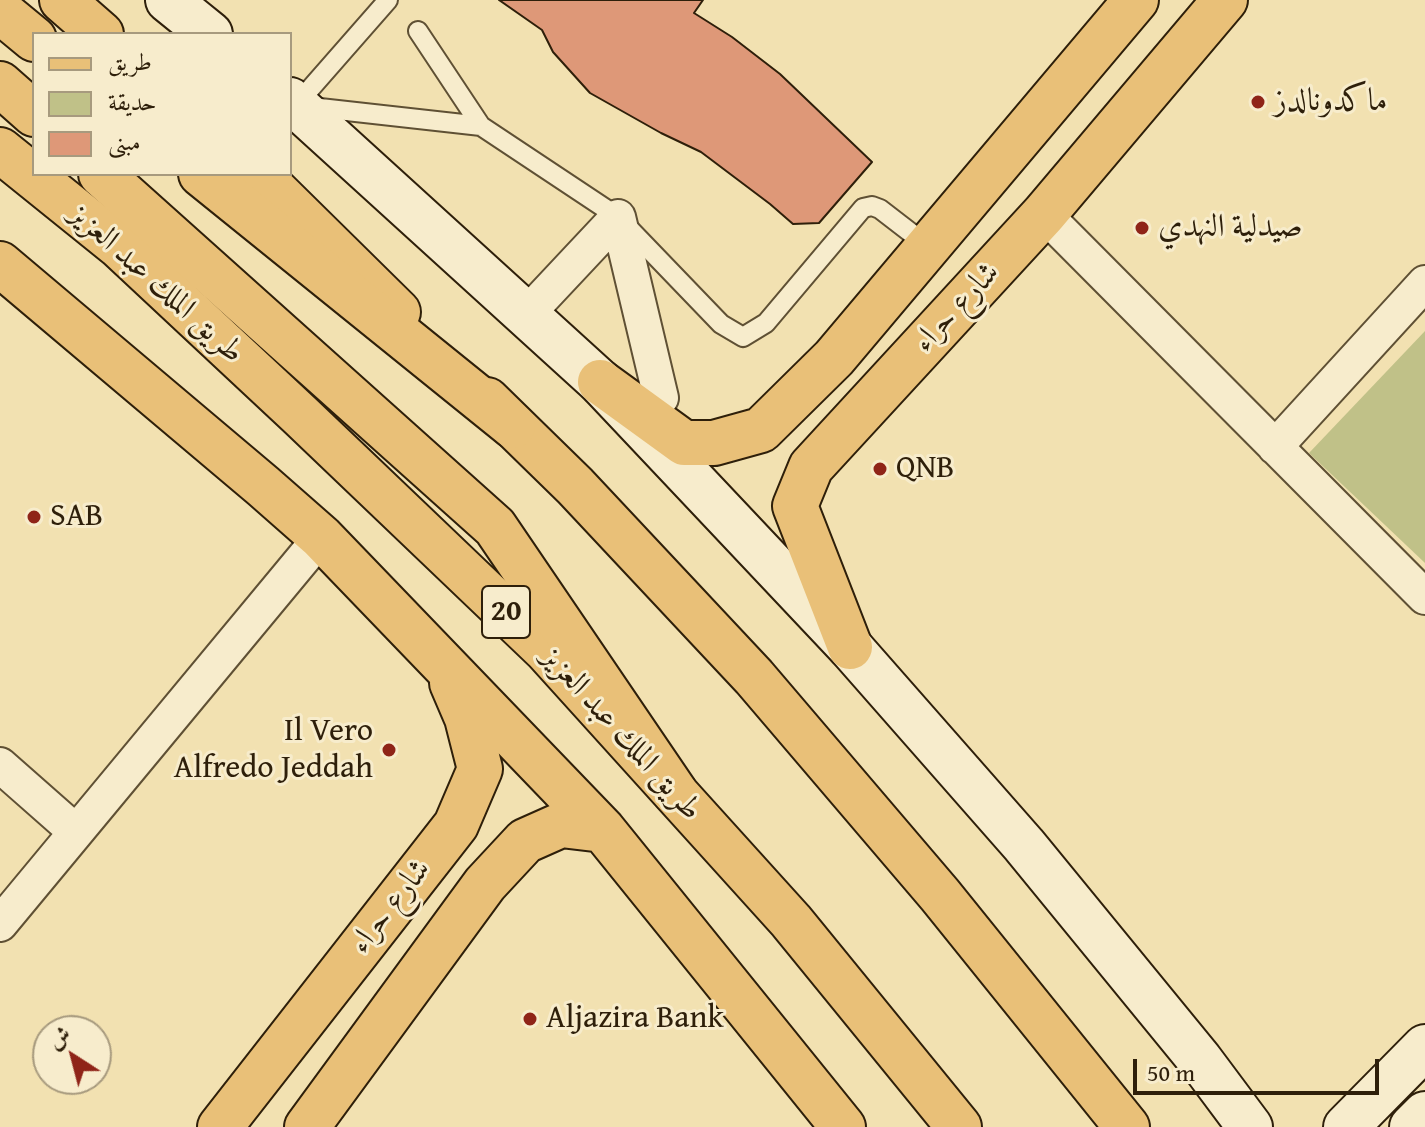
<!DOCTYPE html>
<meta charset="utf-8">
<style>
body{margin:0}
#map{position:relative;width:1425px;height:1127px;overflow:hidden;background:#f2e1b1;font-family:"Gentium Book Plus",Amiri,serif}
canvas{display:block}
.legend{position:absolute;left:32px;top:32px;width:260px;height:144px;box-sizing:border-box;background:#f7eccc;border:2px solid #a79a7e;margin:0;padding:10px 14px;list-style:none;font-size:24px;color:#2e1f0a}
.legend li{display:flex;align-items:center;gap:16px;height:40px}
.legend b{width:40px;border:2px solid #a79a7e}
.north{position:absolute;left:32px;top:1015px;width:80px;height:80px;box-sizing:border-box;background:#f7eccc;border:2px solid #a79a7e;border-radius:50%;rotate:324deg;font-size:22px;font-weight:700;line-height:32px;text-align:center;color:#2e1f0a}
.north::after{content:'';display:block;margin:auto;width:28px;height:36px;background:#8f2418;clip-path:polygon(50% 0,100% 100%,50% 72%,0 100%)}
.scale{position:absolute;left:1133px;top:1059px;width:246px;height:36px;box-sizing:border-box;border:4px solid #2e1f0a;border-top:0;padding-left:10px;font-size:24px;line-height:28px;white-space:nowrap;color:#2e1f0a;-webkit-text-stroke:6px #f7eccc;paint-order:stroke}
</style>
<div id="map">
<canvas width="1425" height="1127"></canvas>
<ul class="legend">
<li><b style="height:10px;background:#e9c078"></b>طريق</li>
<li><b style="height:22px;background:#c0c188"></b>حديقة</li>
<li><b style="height:22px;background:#de9878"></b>مبنى</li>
</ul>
<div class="north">ش</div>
<div class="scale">50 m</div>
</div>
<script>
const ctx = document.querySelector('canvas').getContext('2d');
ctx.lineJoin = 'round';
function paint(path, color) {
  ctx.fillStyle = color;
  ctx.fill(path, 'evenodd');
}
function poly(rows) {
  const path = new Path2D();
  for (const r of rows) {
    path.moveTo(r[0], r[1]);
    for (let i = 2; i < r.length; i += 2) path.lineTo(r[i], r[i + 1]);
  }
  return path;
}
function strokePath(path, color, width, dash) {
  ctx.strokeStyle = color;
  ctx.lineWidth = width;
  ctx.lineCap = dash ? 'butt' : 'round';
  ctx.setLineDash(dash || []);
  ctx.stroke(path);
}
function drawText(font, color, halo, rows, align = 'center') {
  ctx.font = font + ' "Gentium Book Plus",Amiri,serif';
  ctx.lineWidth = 6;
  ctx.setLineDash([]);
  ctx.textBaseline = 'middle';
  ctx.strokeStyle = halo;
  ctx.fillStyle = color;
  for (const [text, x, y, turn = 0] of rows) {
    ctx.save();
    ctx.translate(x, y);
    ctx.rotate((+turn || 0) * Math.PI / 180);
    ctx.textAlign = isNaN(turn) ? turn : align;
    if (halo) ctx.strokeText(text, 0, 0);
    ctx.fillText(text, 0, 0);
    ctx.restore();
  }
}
const green = poly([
 [1425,331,1425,563,1309,453]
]);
const building = poly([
 [499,0,703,0,694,13,732,37,780,74,872,162,819,223,793,224,770,204,701,152,661,133,590,93,553,52,542,30,499,0]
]);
const lane = poly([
 [418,31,481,126],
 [296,105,388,0],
 [311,107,481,126,618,217,721,324,743,337,766,323,863,208,872,206,880,209,928,246]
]);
const street = poly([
 [1044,214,1425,597],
 [527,314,618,217,661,398],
 [1275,447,1425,283],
 [0,765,76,832],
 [0,924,321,537]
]);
const secondary = poly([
 [168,0,210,34],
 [290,100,600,382,850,647,1024,845,1200,1060,1250,1127],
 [1346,1127,1425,1047],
 [1412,1127,1425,1114]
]);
const primary = poly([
 [62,0,101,34],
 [0,150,118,245,300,415,546,650,791,921,959,1127],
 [258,174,398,312],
 [0,264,263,486,321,537,603,830,843,1127],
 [600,382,684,443,714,443,761,430,834,358,1136,0],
 [487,400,575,486,754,677,940,895,1127,1127],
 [850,647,795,506,811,467,1044,214,1225,0],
 [220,1127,456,825,480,769,467,718,452,683],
 [307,1127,485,884,525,841,561,825,603,830]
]);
const highway = poly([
 [0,11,34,39],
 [0,84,34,114],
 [101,174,495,527,675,792],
 [201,174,513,426]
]);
const markers = [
 [1258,102,8,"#8f2418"],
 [1142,228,8,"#8f2418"],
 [880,469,8,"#8f2418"],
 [34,517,8,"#8f2418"],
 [389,750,8,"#8f2418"],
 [530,1019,8,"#8f2418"]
];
const shields = [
 [506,612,48]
];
const shieldNames = [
 ["20",506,612]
];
const poiNames = [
 ["ماكدونالدز",1274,102],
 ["صيدلية النهدي",1158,228],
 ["QNB",896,469],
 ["SAB",50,517],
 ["Il Vero",373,732,"right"],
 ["Alfredo Jeddah",373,769,"right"],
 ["Aljazira Bank",546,1019]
];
const streetNames = [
 ["طريق الملك عبد العزيز",156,284,42],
 ["شارع حراء",957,308,-47],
 ["طريق الملك عبد العزيز",621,734,48],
 ["شارع حراء",391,907,-52]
];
paint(green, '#c0c188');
paint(building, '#de9878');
strokePath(building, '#2e1f0a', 2);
strokePath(lane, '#5f5034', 22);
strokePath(street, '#5f5034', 38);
strokePath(secondary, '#2e1f0a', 48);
strokePath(primary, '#2e1f0a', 48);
strokePath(highway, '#2e1f0a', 48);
strokePath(lane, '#f7eccc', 18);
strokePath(street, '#f7eccc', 34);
strokePath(secondary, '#f7eccc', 44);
strokePath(primary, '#e9c078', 44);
strokePath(highway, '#e9c078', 44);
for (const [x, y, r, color] of markers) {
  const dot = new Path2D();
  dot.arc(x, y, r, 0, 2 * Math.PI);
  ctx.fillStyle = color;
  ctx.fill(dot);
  strokePath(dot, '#f7eccc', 3);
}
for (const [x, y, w] of shields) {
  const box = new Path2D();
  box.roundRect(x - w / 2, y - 26, w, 52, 6);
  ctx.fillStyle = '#f7eccc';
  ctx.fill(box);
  strokePath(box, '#2e1f0a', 2);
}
drawText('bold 30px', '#2e1f0a', null, shieldNames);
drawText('32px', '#2e1f0a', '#f7eccc', poiNames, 'left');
drawText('32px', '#2e1f0a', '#f7eccc', streetNames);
</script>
